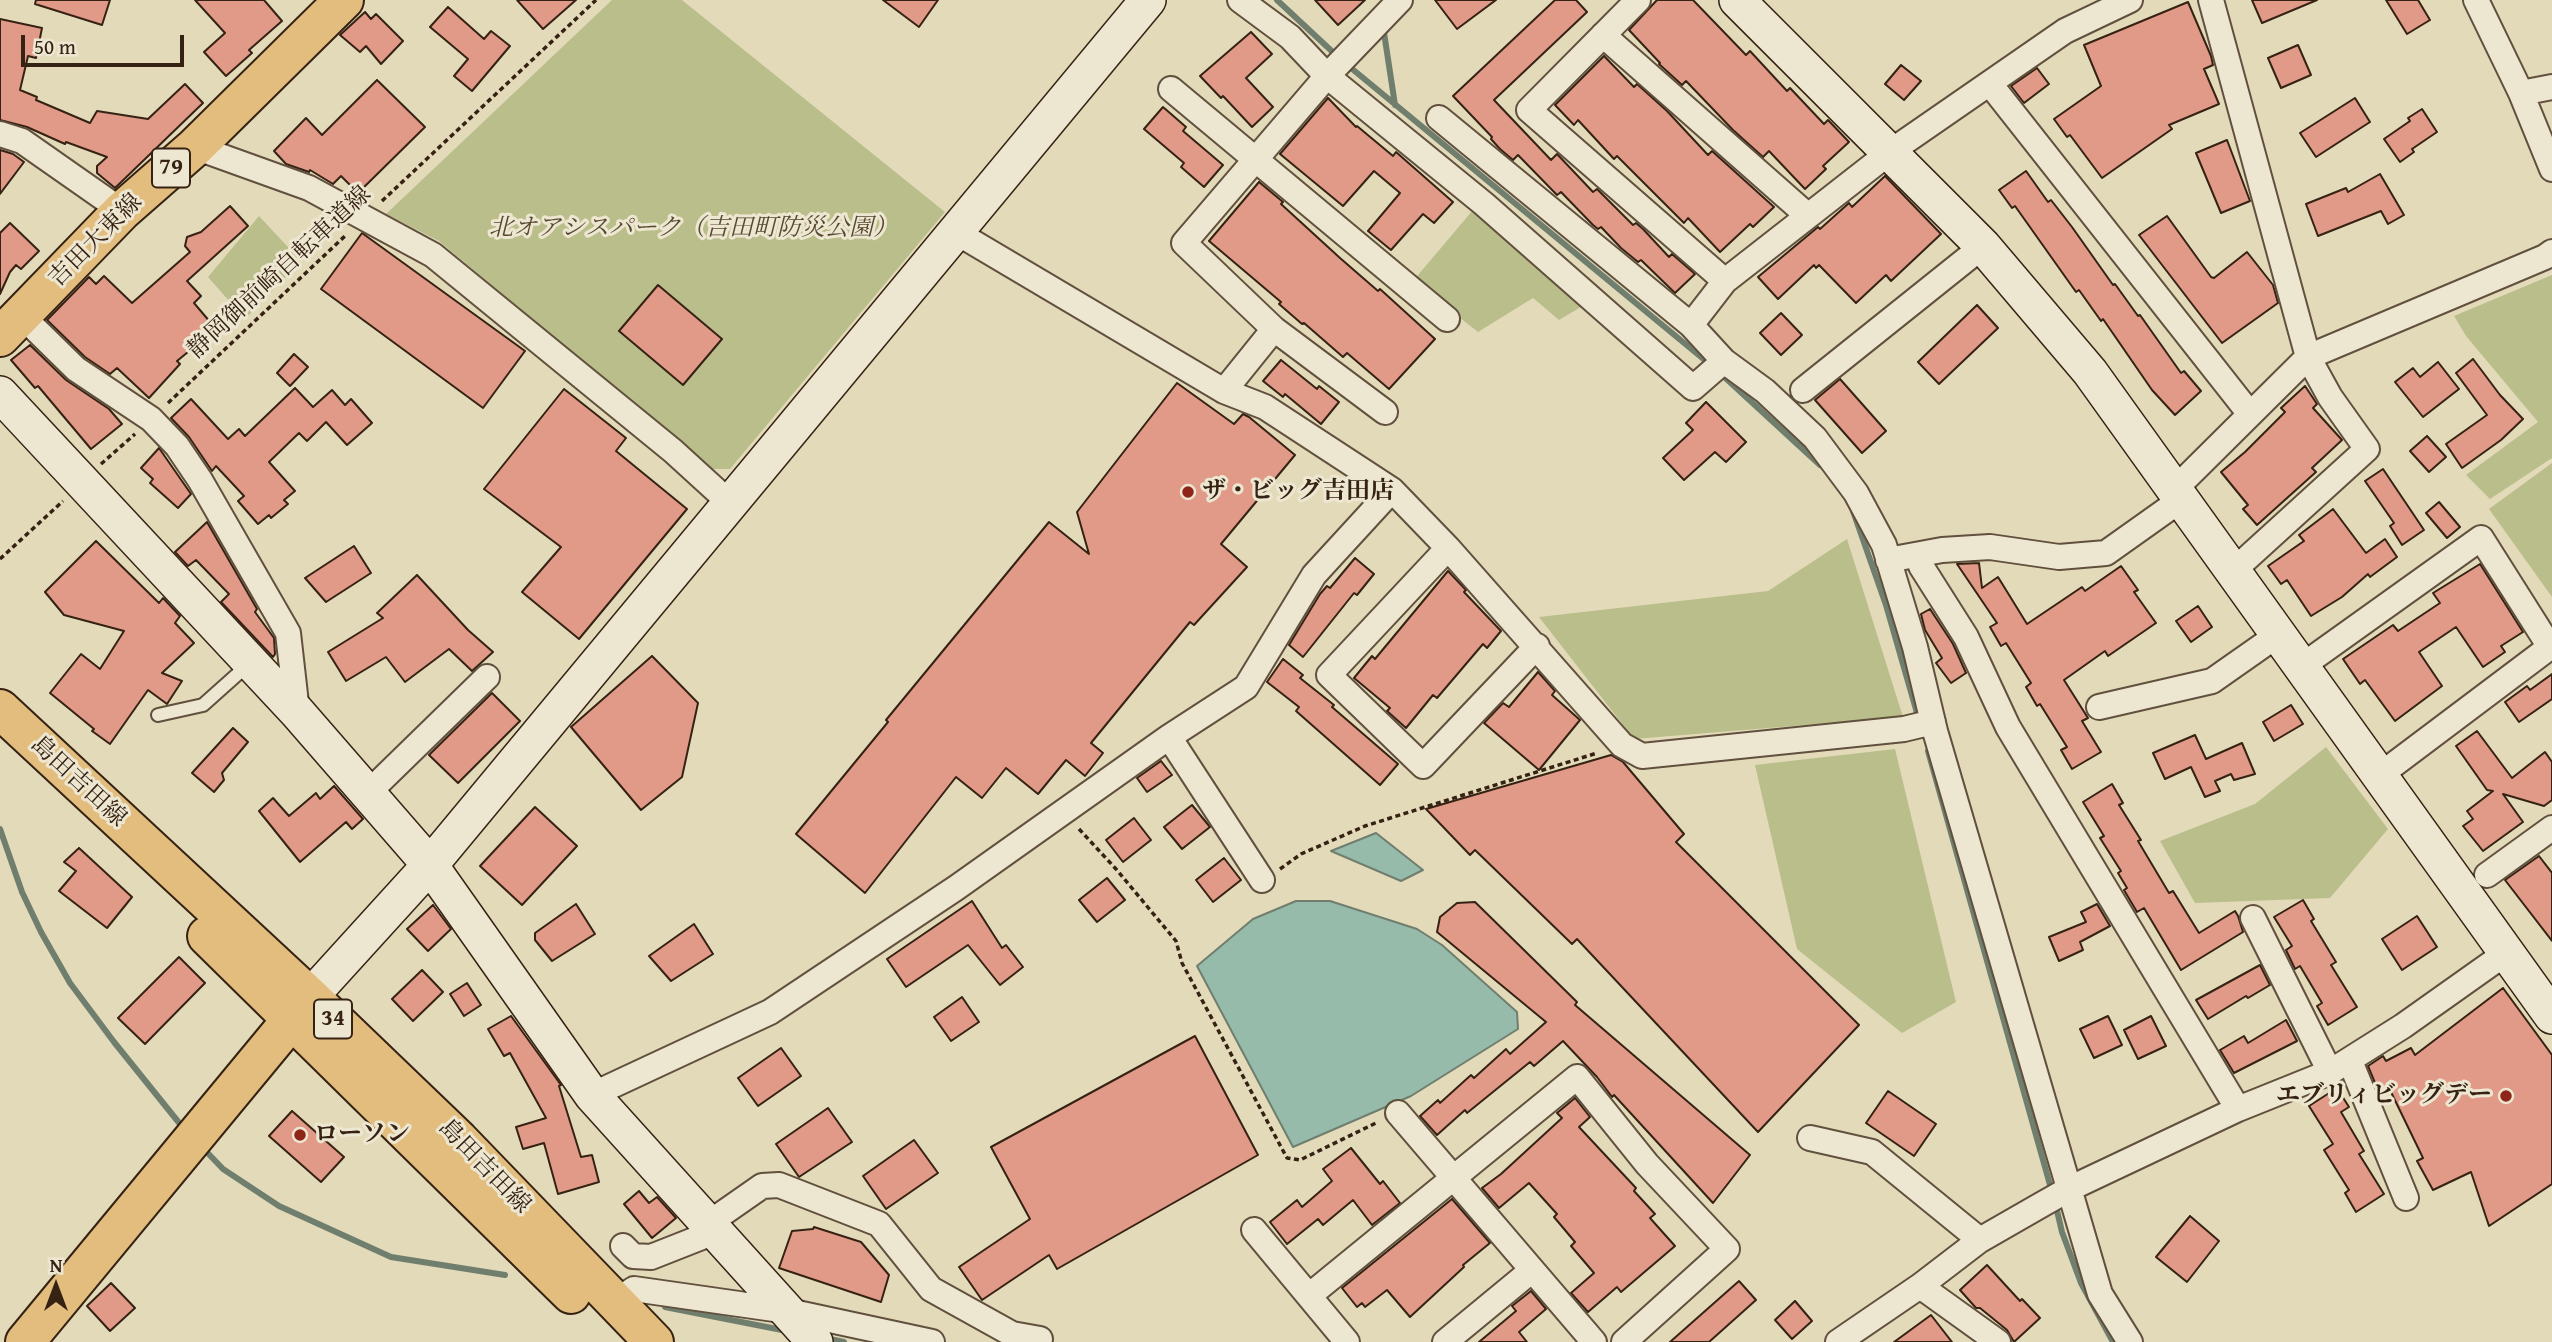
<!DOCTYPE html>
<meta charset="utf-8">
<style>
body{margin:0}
#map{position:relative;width:2552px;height:1342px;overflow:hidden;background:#e3daba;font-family:"Gentium Book Plus",serif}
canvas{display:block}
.north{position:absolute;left:21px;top:1251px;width:70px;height:70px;-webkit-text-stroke:5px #ede7d2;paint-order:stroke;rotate:0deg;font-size:19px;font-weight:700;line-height:28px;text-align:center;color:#362213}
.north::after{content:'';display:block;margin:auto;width:24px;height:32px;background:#362213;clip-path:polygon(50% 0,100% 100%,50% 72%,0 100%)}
.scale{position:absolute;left:21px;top:35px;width:163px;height:32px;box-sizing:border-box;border:4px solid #362213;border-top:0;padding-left:9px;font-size:21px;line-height:24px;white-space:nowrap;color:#362213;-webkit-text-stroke:5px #ede7d2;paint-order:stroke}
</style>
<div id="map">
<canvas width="2552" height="1342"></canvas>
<div class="north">N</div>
<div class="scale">50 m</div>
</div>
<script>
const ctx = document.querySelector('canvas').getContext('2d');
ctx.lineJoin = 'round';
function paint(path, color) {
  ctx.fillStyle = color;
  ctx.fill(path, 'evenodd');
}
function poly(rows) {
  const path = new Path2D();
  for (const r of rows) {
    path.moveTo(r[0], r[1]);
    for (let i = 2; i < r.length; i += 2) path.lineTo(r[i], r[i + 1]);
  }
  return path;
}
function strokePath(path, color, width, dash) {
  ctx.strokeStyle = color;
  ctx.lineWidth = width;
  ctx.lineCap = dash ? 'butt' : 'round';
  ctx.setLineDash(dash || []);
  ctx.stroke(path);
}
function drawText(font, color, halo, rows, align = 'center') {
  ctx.font = font + ' "Gentium Book Plus","Noto Serif JP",serif';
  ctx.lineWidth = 6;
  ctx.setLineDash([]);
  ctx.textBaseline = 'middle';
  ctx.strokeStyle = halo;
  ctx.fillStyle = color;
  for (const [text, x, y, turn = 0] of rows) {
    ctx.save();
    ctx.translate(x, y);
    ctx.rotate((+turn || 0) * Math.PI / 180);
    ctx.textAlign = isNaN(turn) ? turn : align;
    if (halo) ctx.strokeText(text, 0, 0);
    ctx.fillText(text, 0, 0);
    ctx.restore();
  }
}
const green = poly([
 [612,0,682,0,945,212,730,469,712,469,439,241,386,214],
 [1473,210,1586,304,1559,320,1533,298,1478,332,1413,281],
 [259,216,301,261,245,319,208,277],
 [2552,275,2552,458,2490,499,2466,475,2538,422,2466,336,2454,316],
 [2552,463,2552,597,2489,509],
 [1847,539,1903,717,1634,739,1539,617,1768,591],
 [2326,747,2388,829,2330,898,2195,903,2160,841,2255,804],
 [1895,749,1956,1002,1902,1033,1797,949,1755,765]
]);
const water = poly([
 [1376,833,1423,870,1401,881,1331,851,1376,833],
 [1296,901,1330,901,1417,929,1442,945,1517,1012,1518,1029,1411,1096,1293,1147,1197,966,1253,919,1296,901]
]);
const stream = poly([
 [1277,0,1337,56],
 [1383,26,1395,105],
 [1345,63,1712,366],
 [1720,373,1820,465],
 [1853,511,1886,605,1919,720],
 [1928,751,2052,1192],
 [0,829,22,892,41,932,70,983,114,1042,184,1129],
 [201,1146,223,1169,279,1206,391,1257,505,1275],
 [2055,1202,2062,1232,2081,1283,2113,1342],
 [665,1307,787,1331],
 [825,1338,844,1342]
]);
const building = poly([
 [36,0,110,0,102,25,35,4,36,0],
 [195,0,264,0,282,21,249,50,252,53,226,76,204,52,225,33,195,0],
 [517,0,576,0,543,29,517,0],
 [883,0,938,0,919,27,883,0],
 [1315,0,1365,0,1338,25,1315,0],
 [1435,0,1496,0,1457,29,1435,0],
 [1555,0,1576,0,1587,12,1494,100,1551,160,1557,154,1593,192,1597,189,1633,225,1636,223,1643,229,1669,257,1672,254,1695,274,1675,293,1641,260,1638,262,1621,248,1601,227,1598,229,1593,225,1561,192,1557,195,1518,155,1513,160,1500,149,1491,139,1492,137,1453,96,1555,0],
 [1657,0,1693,0,1746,55,1750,51,1787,91,1790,88,1824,124,1828,120,1849,142,1823,166,1826,169,1805,189,1769,151,1763,157,1733,130,1686,81,1682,85,1659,64,1660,63,1629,30,1657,0],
 [2252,0,2317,0,2262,23,2252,0],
 [2386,0,2418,0,2430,20,2407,34,2386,0],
 [2188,2,2211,56,2213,65,2204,69,2219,104,2169,125,2172,129,2102,178,2070,135,2067,137,2054,119,2101,86,2084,45,2188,2],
 [448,7,484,39,491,31,510,46,472,91,454,76,468,59,430,27,448,7],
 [365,12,371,19,376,14,403,41,381,64,366,46,360,52,340,35,365,12],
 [0,19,42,28,36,58,28,56,20,90,37,97,36,100,90,123,97,111,148,119,185,84,203,103,115,188,97,173,97,166,107,157,66,142,65,144,27,127,0,120,0,19],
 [1251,32,1272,54,1246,78,1273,107,1252,127,1223,96,1221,98,1200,76,1251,32],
 [2298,45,2311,75,2281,88,2268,58,2298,45],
 [1604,56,1634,87,1637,84,1667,111,1708,155,1712,151,1774,207,1753,227,1750,224,1720,252,1688,218,1684,223,1617,156,1614,159,1578,120,1574,125,1555,105,1604,56],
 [1901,65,1921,81,1904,100,1885,84,1901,65],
 [2037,68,2049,84,2024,103,2011,86,2037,68],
 [377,80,425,127,358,193,341,176,333,184,310,170,309,172,286,164,274,151,306,118,322,135,377,80],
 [1328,98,1356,127,1357,126,1393,156,1396,152,1453,202,1434,223,1423,214,1391,250,1368,231,1400,193,1374,171,1343,206,1280,154,1328,98],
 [2355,98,2370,122,2316,157,2300,133,2355,98],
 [1163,107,1186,127,1183,131,1223,165,1204,187,1181,167,1184,163,1144,129,1163,107],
 [2422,109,2437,132,2412,149,2414,152,2400,162,2384,139,2410,121,2408,118,2422,109],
 [2227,140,2250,201,2221,213,2196,153,2227,140],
 [0,150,13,154,24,162,0,194,0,150],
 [2026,171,2048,202,2051,200,2072,227,2113,285,2115,284,2138,316,2140,315,2181,373,2184,371,2201,391,2175,415,2152,390,2103,319,2101,321,2079,290,2076,292,2015,206,2012,208,1999,190,2026,171],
 [2380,174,2404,215,2388,224,2381,211,2318,236,2306,204,2346,188,2348,192,2380,174],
 [1885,176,1941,234,1891,281,1886,275,1856,303,1819,265,1816,268,1814,265,1778,299,1758,277,1818,227,1820,229,1849,203,1852,207,1885,176],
 [1259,182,1283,202,1281,204,1340,258,1378,291,1380,289,1435,339,1389,389,1347,353,1343,357,1304,323,1302,324,1279,304,1281,302,1209,241,1259,182],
 [230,206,248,226,187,281,201,296,194,303,216,329,177,361,180,364,149,398,117,368,110,374,85,357,47,320,89,277,96,284,104,276,132,303,190,252,185,246,187,237,201,232,230,206],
 [2167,216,2211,277,2214,278,2247,252,2273,285,2278,303,2222,343,2139,235,2167,216],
 [10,223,39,251,21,269,16,265,10,272,0,294,0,233,10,223],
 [362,233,525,351,483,408,321,289,362,233],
 [658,285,722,339,683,385,619,331,658,285],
 [1977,305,1998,328,1939,384,1918,362,1977,305],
 [1781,313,1802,335,1781,355,1760,333,1781,313],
 [30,345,66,380,109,409,122,424,91,449,38,386,35,388,11,360,30,345],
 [294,354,308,367,290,386,277,373,294,354],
 [2473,359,2500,395,2523,419,2501,440,2462,468,2446,444,2487,415,2456,373,2473,359],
 [1281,360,1317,389,1319,386,1339,402,1321,424,1285,394,1283,397,1263,381,1281,360],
 [2438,362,2459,389,2423,417,2395,382,2413,368,2420,377,2438,362],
 [1840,379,1886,431,1862,453,1815,400,1840,379],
 [1177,383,1234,424,1243,414,1249,417,1295,455,1221,544,1247,567,1194,625,1190,622,1091,743,1103,753,1085,776,1066,760,1038,794,1006,768,982,798,956,777,865,893,796,834,888,722,886,720,1049,522,1089,554,1077,512,1177,383],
 [2305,386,2317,404,2313,408,2342,440,2312,468,2316,472,2257,525,2243,509,2248,505,2221,472,2245,452,2285,412,2281,408,2305,386],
 [295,388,313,407,332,390,345,405,351,399,372,423,347,445,326,422,307,441,299,433,269,462,295,491,284,500,288,504,271,518,269,515,258,524,238,501,244,496,216,466,212,471,189,437,171,418,191,399,228,439,239,429,245,436,295,388],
 [564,389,626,438,616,451,687,509,579,639,522,592,561,547,484,489,564,389],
 [1706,402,1746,442,1726,462,1715,452,1684,480,1663,458,1693,430,1686,423,1706,402],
 [2427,436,2446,457,2429,472,2410,451,2427,436],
 [159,448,191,494,178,508,150,483,153,479,141,468,159,448],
 [2383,469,2424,530,2402,545,2390,526,2394,523,2365,481,2383,469],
 [2439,502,2460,527,2447,538,2426,513,2439,502],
 [2333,509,2366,553,2385,539,2397,557,2370,577,2368,574,2342,597,2311,616,2287,580,2281,584,2268,566,2304,541,2299,535,2333,509],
 [207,522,257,609,255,612,274,638,275,654,273,657,221,602,229,594,196,560,188,566,175,552,207,522],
 [96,541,159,603,163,598,180,616,175,623,194,643,162,673,182,681,167,704,148,690,110,744,92,731,94,729,50,693,81,654,100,669,124,631,64,615,45,592,96,541],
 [354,546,371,573,326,602,305,578,354,546],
 [1355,558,1374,574,1357,595,1354,593,1303,657,1289,645,1320,594,1327,586,1330,588,1355,558],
 [1979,563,1982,588,1998,577,2027,624,2082,587,2085,591,2121,566,2138,590,2134,592,2156,623,2108,656,2105,651,2064,680,2088,718,2082,721,2101,752,2072,769,2061,750,2067,747,2040,704,2037,706,2026,687,2031,683,2006,643,2001,646,1990,627,1997,623,1957,564,1979,563],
 [2480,564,2523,632,2501,646,2505,652,2483,667,2456,627,2419,652,2442,686,2395,721,2365,680,2360,684,2343,659,2393,625,2398,631,2440,603,2433,593,2480,564],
 [1448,571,1466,590,1464,592,1501,631,1487,648,1483,644,1437,698,1433,695,1406,728,1387,711,1390,708,1354,678,1372,656,1375,659,1448,571],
 [417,575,468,630,493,652,472,671,449,649,405,682,386,657,346,681,328,652,383,618,377,613,417,575],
 [2198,606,2212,627,2191,642,2176,621,2198,606],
 [1930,609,1953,644,1966,673,1951,683,1936,663,1942,658,1925,630,1921,614,1930,609],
 [652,656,698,703,682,777,641,810,571,727,652,656],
 [1283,659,1303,675,1300,678,1334,705,1332,707,1398,764,1380,785,1296,711,1299,707,1267,682,1283,659],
 [1538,672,1555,691,1552,695,1580,720,1539,770,1484,723,1503,703,1509,707,1538,672],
 [2552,674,2552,699,2519,722,2505,702,2527,686,2530,690,2552,674],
 [492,693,520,721,458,783,429,755,492,693],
 [2291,705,2303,724,2274,741,2263,722,2291,705],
 [233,728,248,742,222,773,224,780,214,792,192,773,233,728],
 [2477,731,2512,778,2545,752,2552,762,2552,800,2544,806,2503,794,2523,822,2483,851,2463,826,2473,819,2467,811,2493,791,2487,790,2456,746,2477,731],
 [2195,735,2206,759,2242,743,2255,774,2234,780,2231,774,2215,781,2220,791,2205,797,2191,767,2165,779,2153,753,2195,735],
 [1611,755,1623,762,1684,834,1676,842,1859,1025,1758,1132,1577,939,1572,944,1475,850,1470,855,1426,809,1611,755],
 [1161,761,1172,775,1147,792,1137,778,1161,761],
 [2112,784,2123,803,2119,805,2141,840,2138,841,2169,893,2173,891,2199,933,2235,911,2238,916,2243,932,2181,970,2144,908,2137,912,2124,890,2127,888,2118,873,2121,871,2100,838,2104,836,2083,802,2112,784],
 [334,786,363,819,352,829,346,822,300,862,259,811,273,798,289,816,316,793,320,799,334,786],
 [1192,805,1210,827,1182,849,1164,827,1192,805],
 [535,807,577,846,522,905,480,866,535,807],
 [1134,818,1151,840,1123,862,1106,840,1134,818],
 [79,848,132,897,107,928,59,891,76,871,64,862,79,848],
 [2539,856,2552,873,2552,941,2505,880,2539,856],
 [1224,858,1241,880,1213,902,1196,880,1224,858],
 [1107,878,1125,900,1097,922,1079,900,1107,878],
 [2303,900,2314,919,2311,921,2336,962,2331,965,2357,1007,2328,1025,2317,1006,2322,1003,2300,966,2295,969,2286,950,2292,946,2274,917,2303,900],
 [972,901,1002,948,1006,945,1023,967,1000,985,968,945,906,987,887,959,972,901],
 [1475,902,1577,1002,1575,1005,1750,1155,1713,1203,1614,1095,1612,1097,1597,1077,1563,1041,1534,1066,1530,1062,1467,1113,1465,1110,1437,1135,1420,1116,1438,1100,1440,1103,1471,1075,1474,1078,1506,1049,1510,1054,1546,1022,1437,932,1440,917,1457,903,1475,902],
 [576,904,595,934,552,961,535,940,535,933,576,904],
 [2097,904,2110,926,2080,942,2083,950,2059,961,2049,937,2086,922,2081,912,2097,904],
 [433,905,451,929,428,951,407,929,433,905],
 [2417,916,2437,947,2402,970,2382,939,2417,916],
 [694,924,713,954,671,981,649,956,694,924],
 [179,957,205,983,145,1044,118,1018,179,957],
 [2260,965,2270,985,2248,998,2246,996,2208,1019,2196,1000,2260,965],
 [422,970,443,992,413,1021,392,999,422,970],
 [467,983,481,1005,464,1016,450,994,467,983],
 [2503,988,2552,1055,2552,1184,2489,1226,2471,1172,2433,1190,2417,1161,2423,1158,2390,1090,2380,1095,2368,1066,2383,1056,2386,1061,2411,1048,2415,1055,2503,988],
 [962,997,979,1022,951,1041,934,1017,962,997],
 [511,1016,561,1085,559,1086,581,1157,592,1155,599,1182,558,1194,544,1143,523,1149,516,1127,546,1118,510,1053,504,1056,488,1029,511,1016],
 [2108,1016,2122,1045,2094,1058,2080,1029,2108,1016],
 [2151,1016,2166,1046,2138,1059,2124,1030,2151,1016],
 [2286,1020,2297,1041,2234,1073,2220,1050,2244,1036,2248,1043,2286,1020],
 [1195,1036,1258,1155,1057,1269,1049,1255,982,1300,959,1267,1030,1219,991,1147,1195,1036],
 [781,1048,801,1076,758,1106,738,1078,781,1048],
 [2337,1088,2349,1107,2341,1112,2364,1151,2359,1154,2384,1194,2356,1212,2345,1193,2349,1190,2324,1150,2333,1144,2309,1106,2337,1088],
 [1888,1091,1936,1124,1914,1156,1866,1123,1888,1091],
 [1575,1098,1590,1117,1579,1127,1636,1188,1634,1191,1655,1214,1650,1218,1675,1246,1621,1292,1617,1287,1588,1312,1571,1293,1594,1273,1571,1246,1575,1242,1554,1217,1557,1214,1529,1183,1499,1208,1482,1188,1501,1174,1562,1118,1557,1113,1575,1098],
 [828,1108,852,1142,799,1177,776,1144,828,1108],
 [292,1111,344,1157,321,1182,269,1136,292,1111],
 [914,1140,938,1173,886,1209,863,1176,914,1140],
 [1351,1148,1380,1184,1383,1181,1400,1203,1372,1225,1353,1200,1323,1225,1318,1219,1287,1244,1270,1222,1297,1200,1302,1207,1332,1181,1323,1169,1351,1148],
 [639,1191,649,1203,657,1197,676,1218,652,1238,624,1204,639,1191],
 [1452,1199,1490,1243,1463,1265,1464,1267,1410,1317,1387,1290,1365,1307,1362,1303,1357,1307,1342,1288,1452,1199],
 [2190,1216,2219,1241,2187,1282,2156,1257,2190,1216],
 [814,1227,861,1242,889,1275,881,1302,779,1268,792,1231,813,1229,814,1227],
 [1987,1265,2020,1301,2022,1299,2040,1318,2014,1342,2007,1330,1980,1308,1976,1308,1960,1290,1987,1265],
 [1739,1281,1756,1300,1709,1342,1670,1342,1739,1281],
 [111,1283,135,1308,110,1331,87,1306,111,1283],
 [1531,1291,1546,1309,1519,1332,1527,1342,1479,1342,1516,1311,1512,1306,1531,1291],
 [1795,1301,1812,1321,1792,1339,1775,1320,1795,1301],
 [1931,1315,1952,1342,1894,1342,1931,1315]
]);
const path = poly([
 [382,201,596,0],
 [168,403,346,235],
 [101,464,135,434],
 [0,559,63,501],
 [1079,829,1116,869,1176,941,1182,963,1287,1158,1300,1160,1378,1122],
 [1280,869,1301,854,1365,826,1597,753]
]);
const lane = poly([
 [158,715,203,705,250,663]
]);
const street = poly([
 [1240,0,1290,37,1327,76,1484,204,1693,388,1724,361,1691,325],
 [1638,0,1529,110,1725,281],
 [2211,0,2308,357,2330,397,2367,449,2233,571],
 [2476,0,2521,93,2552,169],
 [1603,35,1807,215],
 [1990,84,2250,414],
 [1171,89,1447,319],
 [2521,93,2552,87],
 [1439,118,1691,325,1725,281,1890,152,2065,31,2130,0],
 [0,134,22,141,122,211],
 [195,147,309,188,433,255,673,451,730,503],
 [954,231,1224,391],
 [22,316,76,369,151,419,177,446,200,480,288,633,297,712],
 [1274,329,1224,391,1265,407,1392,490,1448,548,1622,745,1642,756,1904,729,1933,722],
 [1724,361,1765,391,1815,438,1856,493,1884,545,1915,647,1935,731,2100,1294,2130,1342],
 [1803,390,1983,246],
 [1385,412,1274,329,1184,243,1327,76,1400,0],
 [2175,489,2308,357,2545,257,2552,252],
 [1448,548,1329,675,1423,766,1537,646],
 [1888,560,1942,550,1990,547,2059,557,2106,553,2182,499],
 [1921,566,1966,637,2008,727,2238,1109],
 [2302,666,2481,538,2550,647,2380,775],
 [2099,707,2212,681,2279,634],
 [368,793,487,677],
 [2487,875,2552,828],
 [1262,880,1169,737,1246,687,1314,575,1392,490],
 [2253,918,2330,1072],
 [2350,1061,2406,1198],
 [592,1095,770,1012,956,888,1169,737],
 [1398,1113,1594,1342],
 [1810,1138,1872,1152,1980,1240],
 [709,1223,762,1186,779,1185,879,1224,931,1289,1012,1334,1040,1339],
 [1254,1230,1347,1342],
 [623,1246,633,1256,651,1257,717,1231],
 [1920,1286,1998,1342],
 [1310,1295,1577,1077,1647,1164,1727,1249,1624,1342],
 [615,1302,634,1289,788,1311,932,1342],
 [1445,1342,1531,1271],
 [1838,1342,1920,1286,1980,1240,2041,1205,2071,1188,2238,1109,2330,1072,2403,1026,2506,953]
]);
const secondary = poly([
 [1737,0,1983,246,2090,372,2552,1016],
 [0,394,297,712,430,865,592,1095,815,1342],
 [310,997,430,865,1148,0]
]);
const primary = poly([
 [0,337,122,211,195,147,344,0],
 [0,709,310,997,459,1140,654,1342],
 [207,936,571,1294],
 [25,1342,307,1001]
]);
const markers = [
 [1188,492,7,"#8f2418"],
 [2506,1096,7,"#8f2418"],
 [300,1135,7,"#8f2418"]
];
const shields = [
 [171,168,38],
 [333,1019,38]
];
const shieldNames = [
 ["79",171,168],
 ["34",333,1019]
];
const parkNames = [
 ["北オアシスパーク（吉田町防災公園）",693,229]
];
const streetNames = [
 ["吉田大東線",96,241,-45],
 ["静岡御前崎自転車道線",280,273,-43],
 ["島田吉田線",78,782,43],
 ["島田吉田線",484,1167,46]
];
const poiNames = [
 ["ザ・ビッグ吉田店",1202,492],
 ["エブリィビッグデー",2492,1096,"right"],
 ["ローソン",314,1135]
];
paint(green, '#babe8b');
paint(water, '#96bbaa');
strokePath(water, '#707e6e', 2);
strokePath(stream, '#707e6e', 6);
paint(building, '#e19a87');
strokePath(building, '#362213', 2);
strokePath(lane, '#61503d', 16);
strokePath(street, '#61503d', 28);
strokePath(secondary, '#362213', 38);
strokePath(primary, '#362213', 42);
strokePath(path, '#362213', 3.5, [5, 3.5]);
strokePath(lane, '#ede7d2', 12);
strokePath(street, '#ede7d2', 24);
strokePath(secondary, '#ede7d2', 35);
strokePath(primary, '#e2bd7d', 38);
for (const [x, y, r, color] of markers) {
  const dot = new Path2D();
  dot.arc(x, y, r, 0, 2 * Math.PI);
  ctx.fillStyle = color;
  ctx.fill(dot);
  strokePath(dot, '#ede7d2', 2.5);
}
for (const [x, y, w] of shields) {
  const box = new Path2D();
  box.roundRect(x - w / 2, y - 19.5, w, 39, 5);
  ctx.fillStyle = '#ede7d2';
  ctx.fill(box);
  strokePath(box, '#362213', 2);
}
drawText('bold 23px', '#362213', null, shieldNames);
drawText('italic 24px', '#574931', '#ede7d2', parkNames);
drawText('24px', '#362213', '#ede7d2', streetNames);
drawText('bold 24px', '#362213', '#ede7d2', poiNames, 'left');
</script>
